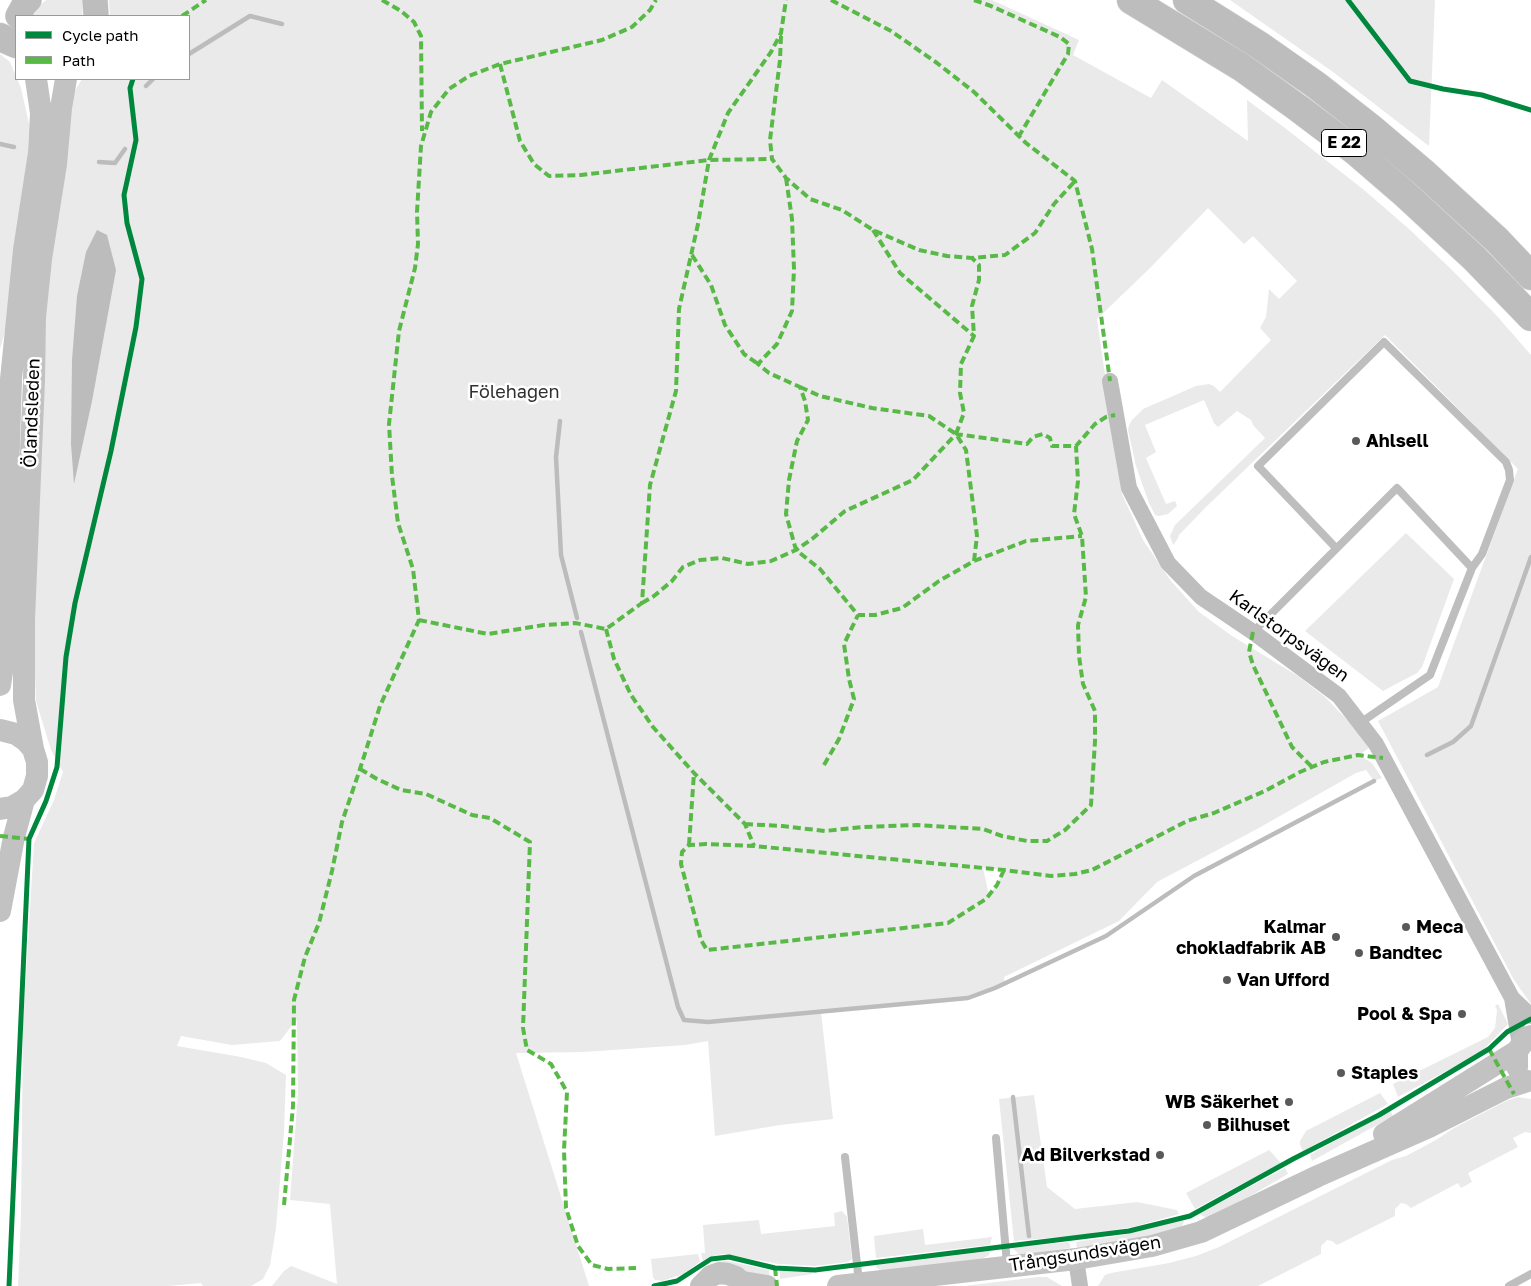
<!DOCTYPE html>
<meta charset="utf-8">
<style>
body{margin:0}
#map{position:relative;width:1531px;height:1286px;overflow:hidden;background:#fff;font-family:"Golos Text",sans-serif}
canvas{display:block}
.legend{position:absolute;left:15px;top:15px;width:175px;height:65px;box-sizing:border-box;background:#fff;border:1px solid #999;margin:0;padding:6px 9px;list-style:none;font-size:15px;color:#000}
.legend li{display:flex;align-items:center;gap:10px;height:25px}
.legend b{width:25px;border:1px solid #999}
</style>
<div id="map">
<canvas width="1531" height="1286"></canvas>
<ul class="legend">
<li><b style="height:6px;background:#00873e"></b>Cycle path</li>
<li><b style="height:6px;background:#58b947"></b>Path</li>
</ul>
</div>
<script>
const ctx = document.querySelector('canvas').getContext('2d');
ctx.lineJoin = 'round';
function paint(path, color) {
  ctx.fillStyle = color;
  ctx.fill(path, 'evenodd');
}
function poly(rows) {
  const path = new Path2D();
  for (const r of rows) {
    path.moveTo(r[0], r[1]);
    for (let i = 2; i < r.length; i += 2) path.lineTo(r[i], r[i + 1]);
  }
  return path;
}
function strokePath(path, color, width, dash) {
  ctx.strokeStyle = color;
  ctx.lineWidth = width;
  ctx.lineCap = dash ? 'butt' : 'round';
  ctx.setLineDash(dash || []);
  ctx.stroke(path);
}
function drawText(font, color, halo, rows, align = 'center') {
  ctx.font = font + ' "Golos Text",sans-serif';
  ctx.lineWidth = 5;
  ctx.setLineDash([]);
  ctx.textBaseline = 'middle';
  ctx.strokeStyle = halo;
  ctx.fillStyle = color;
  for (const [text, x, y, turn = 0] of rows) {
    ctx.save();
    ctx.translate(x, y);
    ctx.rotate((+turn || 0) * Math.PI / 180);
    ctx.textAlign = isNaN(turn) ? turn : align;
    if (halo) ctx.strokeText(text, 0, 0);
    ctx.fillText(text, 0, 0);
    ctx.restore();
  }
}
const green = poly([
 [46,0,82,0,82,16,31,16,36,9],
 [109,0,992,0,1079,40,1073,55,1151,98,1162,80,1248,141,1247,100,1285,128,1364,190,1409,229,1453,271,1497,316,1531,355,1531,1004,1514,980,1378,721,1438,687,1518,469,1385,335,1205,508,1179,535,1177,540,1173,545,1170,536,1175,525,1265,438,1253,425,1251,420,1237,411,1218,427,1214,423,1204,400,1145,425,1156,452,1146,458,1166,504,1175,501,1177,506,1168,514,1159,516,1155,515,1149,503,1136,466,1128,430,1129,425,1132,420,1143,409,1196,386,1209,384,1214,386,1220,392,1271,340,1260,328,1266,317,1269,289,1279,299,1297,281,1253,236,1244,244,1208,208,1150,268,1097,319,1122,494,1143,540,1171,581,1199,612,1232,636,1298,676,1325,697,1352,725,1369,748,1359,755,1372,763,1382,778,1374,781,1366,770,1356,773,1257,829,1157,882,1119,921,1004,977,1005,984,995,988,968,998,821,1012,833,1119,780,1125,715,1136,708,1041,685,1045,583,1052,516,1053,589,1286,272,1286,284,1271,291,1266,337,1284,330,1204,290,1200,298,1093,297,1019,280,1041,232,1045,181,1036,177,1046,241,1057,266,1063,286,1075,284,1132,276,1228,270,1265,263,1279,251,1286,203,1286,201,1283,168,1286,18,1286,21,1215,23,1025,34,843,54,800,63,772,51,750,36,701,33,623,44,321,70,112,75,91,82,79,189,79,189,16,110,16],
 [983,868,1004,870,997,885,989,895],
 [1230,0,1435,0,1429,146,1333,72],
 [0,54,10,62,21,88,29,124,28,160,6,328,0,349],
 [1406,533,1454,579,1422,667,1417,673,1383,691,1305,631],
 [1498,1004,1508,1024,1486,1047,1476,1055,1398,1097,1393,1084,1488,1037,1495,1028,1497,1010,1495,1006],
 [1380,1093,1388,1104,1303,1151,1300,1145,1300,1141,1306,1131],
 [1034,1095,1047,1187,1075,1209,1137,1202,1177,1210,1179,1214,1133,1227,1082,1235,1014,1241,999,1099],
 [1518,1097,1531,1099,1531,1133,1525,1132,1513,1138,1518,1147,1468,1173,1472,1182,1461,1188,1458,1183,1411,1208,1406,1204,1401,1203,1395,1209,1395,1216,1337,1245,1332,1241,1327,1240,1321,1246,1321,1254,1258,1286,1098,1286,1105,1275,1111,1273,1169,1263,1196,1256,1219,1247,1392,1160,1406,1156,1436,1140,1454,1128,1508,1100],
 [1390,1110,1393,1116,1312,1161,1310,1155],
 [1269,1150,1281,1163,1195,1209,1186,1193],
 [1285,1168,1288,1174,1243,1200,1207,1218,1199,1214],
 [842,1211,847,1217,852,1259,848,1262,815,1266,779,1264,723,1254,709,1257,703,1261,701,1253,705,1253,703,1225,759,1220,761,1234,835,1226,834,1213],
 [1183,1220,1184,1222,1181,1227,1141,1239,1077,1248,1076,1242,1123,1235],
 [923,1229,925,1245,992,1237,990,1245,876,1258,874,1236],
 [1068,1242,1070,1244,1070,1248,1020,1255,1012,1248],
 [990,1251,989,1255,982,1259,881,1271,876,1267,877,1265],
 [698,1254,700,1262,683,1274,662,1281,655,1280,653,1277,651,1259],
 [723,1260,769,1270,770,1280,722,1264],
 [780,1271,812,1272,812,1274,780,1279],
 [1038,1277,1047,1277,1062,1286,964,1286]
]);
const water = poly([
 [97,230,107,235,116,270,92,401,74,484,71,444,72,360,77,296,86,252]
]);
const stream = poly([
 [189,54,250,16,282,24],
 [146,86,153,79],
 [0,144,14,147],
 [99,162,115,163,125,149],
 [560,421,556,457,561,555,577,618],
 [581,632,678,1007,684,1020,708,1022,968,998,995,988,1106,936,1194,876,1374,781],
 [1427,755,1453,742,1471,726,1531,557],
 [1013,1097,1029,1236]
]);
const lane = poly([
 [1336,548,1258,466,1384,342,1506,462,1509,470,1510,480,1482,554,1472,568],
 [1253,632,1397,488,1472,568,1430,675,1360,723],
 [996,1138,1007,1264],
 [845,1157,859,1282],
 [1509,1286,1531,1274]
]);
const street = poly([
 [1110,381,1129,488,1168,563,1201,597,1253,632,1339,696,1376,744,1512,998,1520,1045],
 [1512,998,1531,1016],
 [1076,1259,1080,1286]
]);
const secondary = poly([
 [0,685,2,672,11,379,24,250,39,153,41,113,36,79],
 [0,730,16,734,26,741,33,749,37,762,37,776,33,790,24,800,12,807,0,809],
 [33,749,24,700,24,619,34,380,35,317,41,259,56,164,61,108,66,79],
 [0,911,14,837,24,800],
 [1517,1067,1517,1051,1525,1040,1531,1036],
 [1384,1134,1517,1051],
 [743,1282,767,1286],
 [701,1286,711,1276,719,1273,728,1274,736,1277,745,1286],
 [838,1286,1076,1259,1152,1246,1201,1232,1318,1176,1429,1127,1506,1088,1528,1081]
]);
const primary = poly([
 [95,0,96,16],
 [18,16,24,5,29,0]
]);
const highway = poly([
 [1131,0,1241,67,1298,108,1355,151,1406,195,1474,258,1531,317],
 [1187,0,1259,45,1316,85,1371,128,1424,173,1497,240,1531,276],
 [0,37,16,44]
]);
const quiet = poly([
 [382,0,401,11,414,22,421,36,422,131],
 [831,0,891,31,937,63,974,92,1026,143,1075,181,1092,249,1110,381],
 [974,0,991,6,1060,37,1069,44,1068,54,1019,136],
 [182,16,206,0],
 [781,36,780,60,770,140,772,159,786,178,810,199,842,210,873,230,919,250,947,256,972,258,1005,255,1035,233,1054,204,1075,181],
 [500,64,520,141,534,164,549,176,581,175,709,160,772,159],
 [786,178,792,219,794,269,792,311,777,344,758,364,769,373,800,387,805,401,808,420,797,441,789,480,786,514,796,550,820,569,858,615,875,615,902,608,939,581,974,561,1026,541,1082,536],
 [873,230,900,273,974,336],
 [692,255,711,285,725,325,744,354,758,364],
 [800,387,820,396,872,408,929,416,956,434,966,450,977,536,974,561],
 [956,434,964,413,960,393,961,364,974,336,972,306,979,280,979,265,972,258],
 [642,603,654,596,672,581,683,567,700,560,722,558,748,564,771,561,796,550,812,539,845,511,913,480,956,434,1027,444,1033,437,1043,434,1050,438,1052,446,1076,446,1095,424,1106,417,1115,415],
 [419,620,488,634,544,625,575,623,606,629,642,603,650,485,676,391,679,309,698,224,709,160,728,113,771,52,781,33,786,0],
 [606,629,614,659,631,695,653,727,694,773,745,824,754,846],
 [1253,632,1249,652,1253,665,1292,747,1312,767],
 [824,765,839,739,854,699,849,679,844,644,858,615],
 [360,769,377,779,401,790,426,794,472,815,490,818,530,842,523,1028,527,1050,551,1064,567,1092,564,1150,566,1208,578,1246,592,1265,608,1269,636,1268],
 [745,824,782,826,825,831,863,827,917,825,983,829,1002,836,1027,841,1047,841,1065,830,1091,805,1095,741,1095,711,1083,684,1079,656,1078,625,1086,597,1082,536,1074,514,1078,481,1076,446],
 [0,836,29,839],
 [689,845,694,773],
 [1004,870,997,885,986,899,948,923,707,950,701,940,681,864,682,852,689,845,706,844,754,846,1004,870,1051,876,1075,874,1092,870,1187,821,1214,813,1265,791,1300,772,1324,762,1358,755,1383,758],
 [1489,1049,1514,1094],
 [284,1205,293,1106,294,1000,305,957,319,923,332,871,342,822,360,769,380,706,419,620,413,569,398,523,392,476,389,424,399,331,415,268,418,244,417,212,421,146,431,112,449,89,469,76,500,64,602,40,632,27,650,10,656,0],
 [775,1268,777,1286]
]);
const cycleway = poly([
 [1348,0,1410,81,1443,89,1482,95,1531,110],
 [9,1286,29,839,46,801,57,767,66,657,75,603,111,451,136,327,142,279,127,223,124,195,136,140,130,88,133,79],
 [654,1286,677,1281,711,1259,729,1257,775,1268,815,1270,1129,1231,1190,1216,1293,1159,1379,1115,1489,1049,1507,1032,1531,1019]
]);
const markers = [
 [1356,441,5,"#595959"],
 [1406,927,5,"#595959"],
 [1336,937,5,"#595959"],
 [1359,953,5,"#595959"],
 [1227,980,5,"#595959"],
 [1462,1014,5,"#595959"],
 [1341,1073,5,"#595959"],
 [1289,1102,5,"#595959"],
 [1207,1125,5,"#595959"],
 [1160,1155,5,"#595959"]
];
const shields = [
 [1344,143,45]
];
const shieldNames = [
 ["E 22",1344,143]
];
const parkNames = [
 ["Fölehagen",514,392]
];
const streetNames = [
 ["Ölandsleden",32,413,-88],
 ["Karlstorpsvägen",1289,636,36],
 ["Trångsundsvägen",1085,1254,-9]
];
const poiNames = [
 ["Ahlsell",1366,441],
 ["Kalmar",1326,927,"right"],
 ["chokladfabrik AB",1326,948,"right"],
 ["Meca",1416,927],
 ["Bandtec",1369,953],
 ["Van Ufford",1237,980],
 ["Pool & Spa",1452,1014,"right"],
 ["Staples",1351,1073],
 ["WB Säkerhet",1279,1102,"right"],
 ["Bilhuset",1217,1125],
 ["Ad Bilverkstad",1150,1155,"right"]
];
paint(green, '#eaeaea');
paint(water, '#bcbcbc');
strokePath(stream, '#bcbcbc', 4.5);
strokePath(primary, '#dbdbdb', 26);
strokePath(highway, '#dbdbdb', 29);
strokePath(lane, '#bebebe', 8);
strokePath(street, '#bebebe', 16);
strokePath(secondary, '#c2c2c2', 22);
strokePath(primary, '#bdbdbd', 25);
strokePath(highway, '#bdbdbd', 28);
strokePath(quiet, '#58b947', 4, [8, 4]);
strokePath(cycleway, '#00873e', 5);
for (const [x, y, r, color] of markers) {
  const dot = new Path2D();
  dot.arc(x, y, r, 0, 2 * Math.PI);
  ctx.fillStyle = color;
  ctx.fill(dot);
  strokePath(dot, '#fff', 2);
}
for (const [x, y, w] of shields) {
  const box = new Path2D();
  box.roundRect(x - w / 2, y - 13.5, w, 27, 4);
  ctx.fillStyle = '#fff';
  ctx.fill(box);
  strokePath(box, '#000', 1);
}
drawText('bold 16px', '#000', null, shieldNames);
drawText('18px', '#303030', '#fff', parkNames);
drawText('18px', '#000', '#fff', streetNames);
drawText('bold 18px', '#000', '#fff', poiNames, 'left');
</script>
